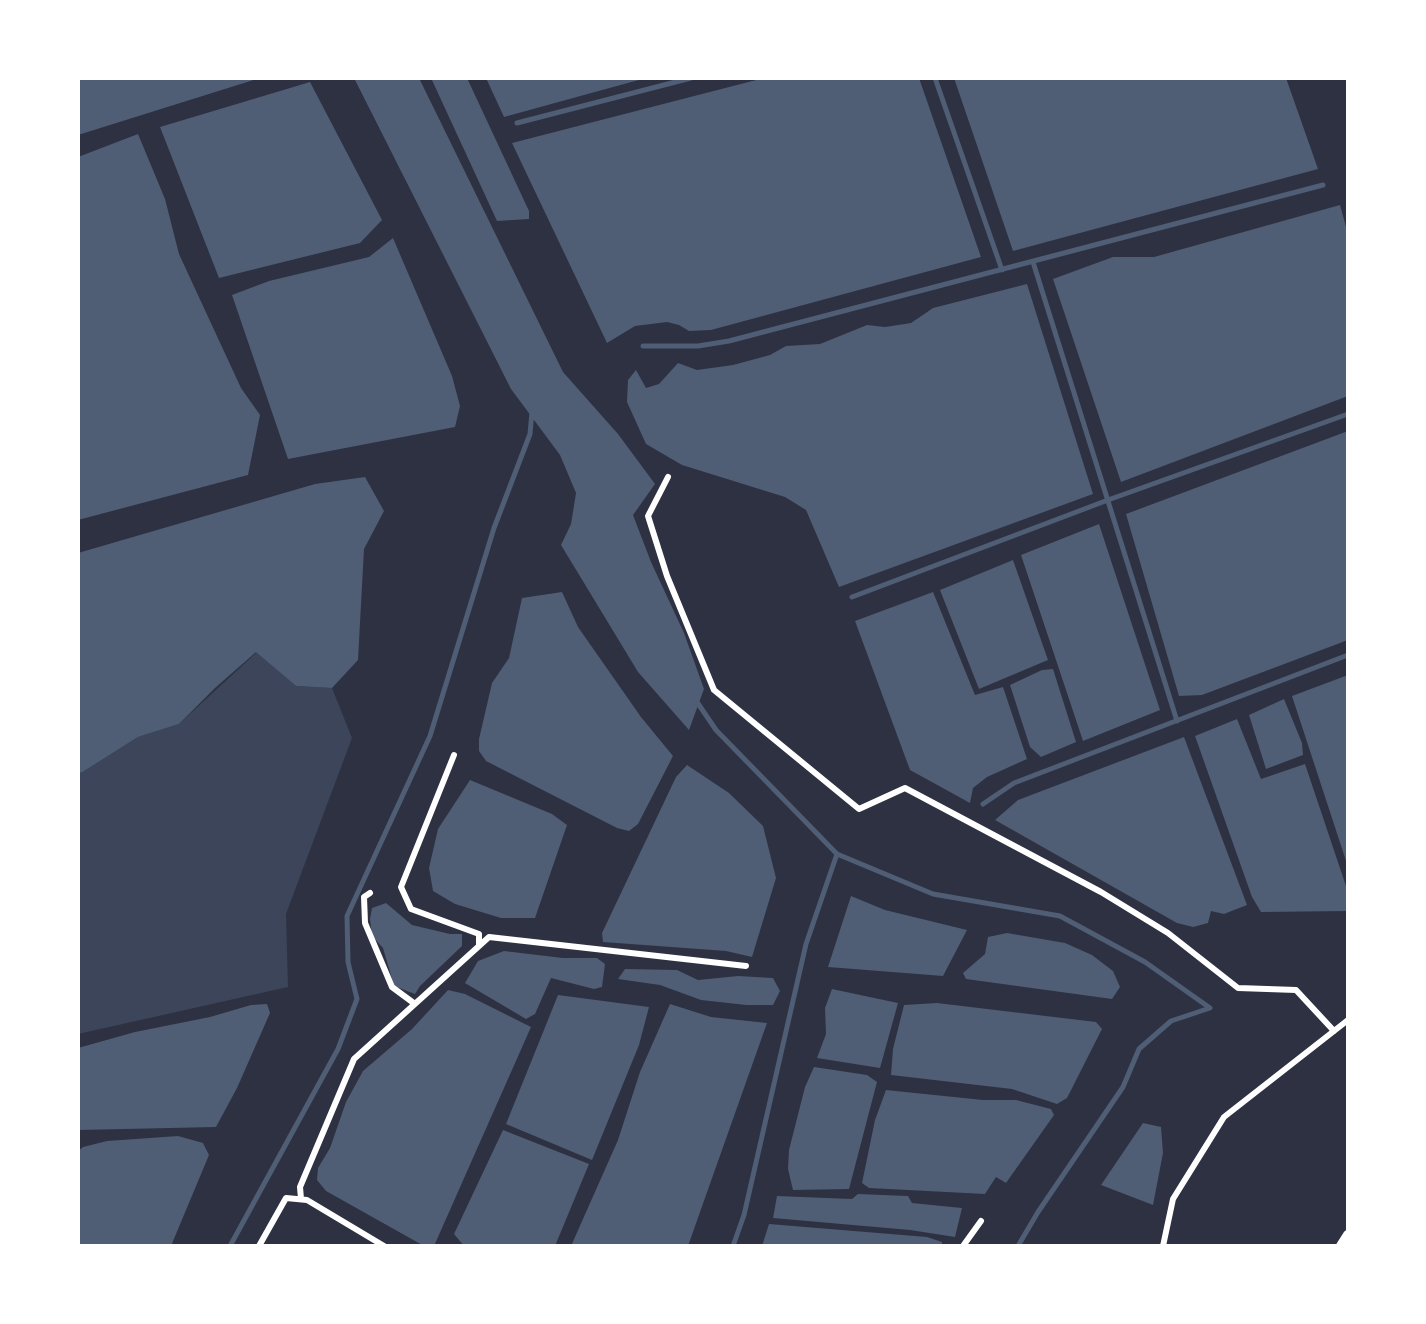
<!DOCTYPE html>
<style>
body{margin:0}
#map{position:relative;width:1426px;height:1324px;overflow:hidden;background:#2d3142;font-family:Karla,sans-serif}
canvas{display:block}
.frame{position:absolute;inset:0;border:80px solid #fff;pointer-events:none}
</style>
<div id="map">
<canvas width="1426" height="1324"></canvas>
<div class="frame"></div>
</div>
<script>
const ctx = document.querySelector('canvas').getContext('2d');
ctx.lineJoin = 'round';
function paint(path, color) {
  ctx.fillStyle = color;
  ctx.fill(path, 'evenodd');
}
function poly(rows) {
  const path = new Path2D();
  for (const r of rows) {
    path.moveTo(r[0], r[1]);
    for (let i = 2; i < r.length; i += 2) path.lineTo(r[i], r[i + 1]);
  }
  return path;
}
function strokePath(path, color, width, dash) {
  ctx.strokeStyle = color;
  ctx.lineWidth = width;
  ctx.lineCap = dash ? 'butt' : 'round';
  ctx.setLineDash(dash || []);
  ctx.stroke(path);
}
const green = poly([
 [257,652,296,686,332,688,352,738,286,914,288,987,78,1034,78,770,81,773,138,737,179,724]
]);
const water = poly([
 [78,78,260,78,78,135],
 [354,78,419,78,563,372,618,434,655,484,633,515,651,562,684,633,704,689,689,730,638,672,561,545,571,524,576,493,560,455,511,389],
 [431,78,467,78,529,211,529,219,497,221],
 [486,78,646,78,504,117],
 [764,78,919,78,981,257,711,330,689,331,679,325,667,322,635,326,607,343,512,143],
 [954,78,1286,78,1318,169,1013,251],
 [310,82,382,220,360,243,219,278,160,127],
 [138,134,165,199,179,254,241,388,260,415,248,475,78,520,78,157],
 [1340,205,1348,234,1348,396,1121,482,1053,279,1113,257,1154,257],
 [393,238,452,376,460,406,455,427,288,459,232,295,269,281,369,257],
 [1027,284,1093,494,839,587,806,510,785,497,682,465,646,444,627,402,628,380,636,370,646,388,659,384,678,363,697,370,733,365,770,355,786,346,820,344,867,325,885,327,911,323,933,308],
 [1348,431,1348,640,1202,695,1179,696,1126,514],
 [365,477,384,511,364,549,358,660,332,688,296,686,256,652,215,688,179,724,138,737,81,773,78,770,78,553,315,484],
 [1099,524,1160,710,1083,741,1021,555],
 [1013,560,1048,660,979,689,940,590],
 [562,592,578,627,641,717,673,756,638,824,629,831,617,828,486,761,479,751,479,739,492,683,509,658,522,598],
 [933,592,975,695,1003,687,1027,759,987,777,973,788,970,803,910,770,855,621],
 [1053,669,1076,742,1041,757,1030,747,1010,685,1042,670],
 [1348,675,1348,867,1292,696],
 [1284,699,1302,743,1303,755,1266,769,1249,715],
 [1237,719,1261,779,1305,764,1348,892,1348,911,1261,912,1252,897,1195,736],
 [1184,737,1247,905,1224,914,1211,911,1208,923,1193,927,1177,923,995,820,1018,800],
 [687,765,729,793,763,826,776,878,752,957,726,951,603,942,602,933,676,777],
 [470,780,552,814,567,825,535,918,501,918,455,904,433,891,429,868,438,829],
 [851,896,885,910,967,930,943,976,828,967],
 [386,903,412,925,450,934,462,934,462,946,420,986,415,994,394,986,383,948,372,936,370,919,372,908],
 [1007,933,1065,943,1092,955,1113,971,1120,987,1112,999,966,979,963,973,985,954,988,937],
 [504,951,563,958,597,958,605,964,602,987,594,989,551,978,535,1014,526,1019,465,983,478,961],
 [625,969,677,970,698,980,738,976,773,978,780,991,773,1005,746,1005,701,1000,660,985,618,979],
 [832,989,898,1003,880,1068,817,1058,826,1034,825,1008],
 [448,990,465,994,531,1027,434,1246,424,1246,326,1191,317,1180,318,1168,330,1148,346,1102,363,1071,412,1029],
 [558,995,649,1007,639,1045,592,1160,506,1124],
 [937,1003,1096,1022,1102,1029,1067,1098,1057,1104,1012,1089,891,1075,893,1049,904,1005],
 [267,1004,270,1013,237,1088,216,1127,78,1130,78,1048,135,1032,210,1017,251,1005],
 [670,1004,711,1017,767,1023,688,1246,571,1246,618,1140,640,1072],
 [814,1067,867,1075,877,1082,849,1189,793,1190,788,1169,789,1150,805,1087],
 [886,1090,983,1100,1016,1100,1051,1109,1054,1115,1006,1183,996,1177,985,1194,869,1188,862,1183,875,1120],
 [1143,1123,1161,1127,1163,1153,1153,1205,1101,1185],
 [503,1130,589,1164,555,1246,464,1246,454,1234],
 [178,1136,203,1143,209,1155,171,1246,78,1246,78,1151,83,1147,107,1141],
 [858,1194,908,1196,912,1203,962,1208,955,1237,910,1230,773,1218,777,1196,852,1199],
 [769,1224,927,1237,942,1242,942,1246,762,1246]
]);
const stream = poly([
 [935,78,1002,270],
 [517,123,691,78],
 [1033,262,1177,721],
 [643,346,698,346,729,341,1323,185],
 [852,597,1108,500,1348,414],
 [697,702,716,730,837,854,806,944,744,1215,733,1246],
 [983,804,1014,783,1348,655],
 [837,854,933,894,1060,916,1145,962,1210,1008,1171,1021,1139,1049,1123,1087,1038,1212,1018,1246],
 [230,1246,338,1049,357,999,348,962,347,916,430,736,494,528,530,434,532,412]
]);
const minor = poly([
 [668,477,648,516,667,576,714,690,859,809,905,788,1101,892,1168,933,1238,988,1296,990,1334,1031],
 [454,755,401,887,411,909,479,934,479,945],
 [370,893,364,897,365,923,392,987,415,1004],
 [301,1199,300,1187,354,1059,489,937,746,966],
 [259,1246,286,1198,307,1200,384,1246],
 [963,1246,981,1221],
 [1163,1246,1173,1199,1224,1117,1348,1020]
]);
const primary = poly([
 [1341,1246,1348,1235]
]);
paint(green, '#3c4559');
paint(water, '#4f5d75');
strokePath(stream, '#4f5d75', 5);
strokePath(minor, '#fff', 6);
strokePath(primary, '#fff', 10);
</script>
